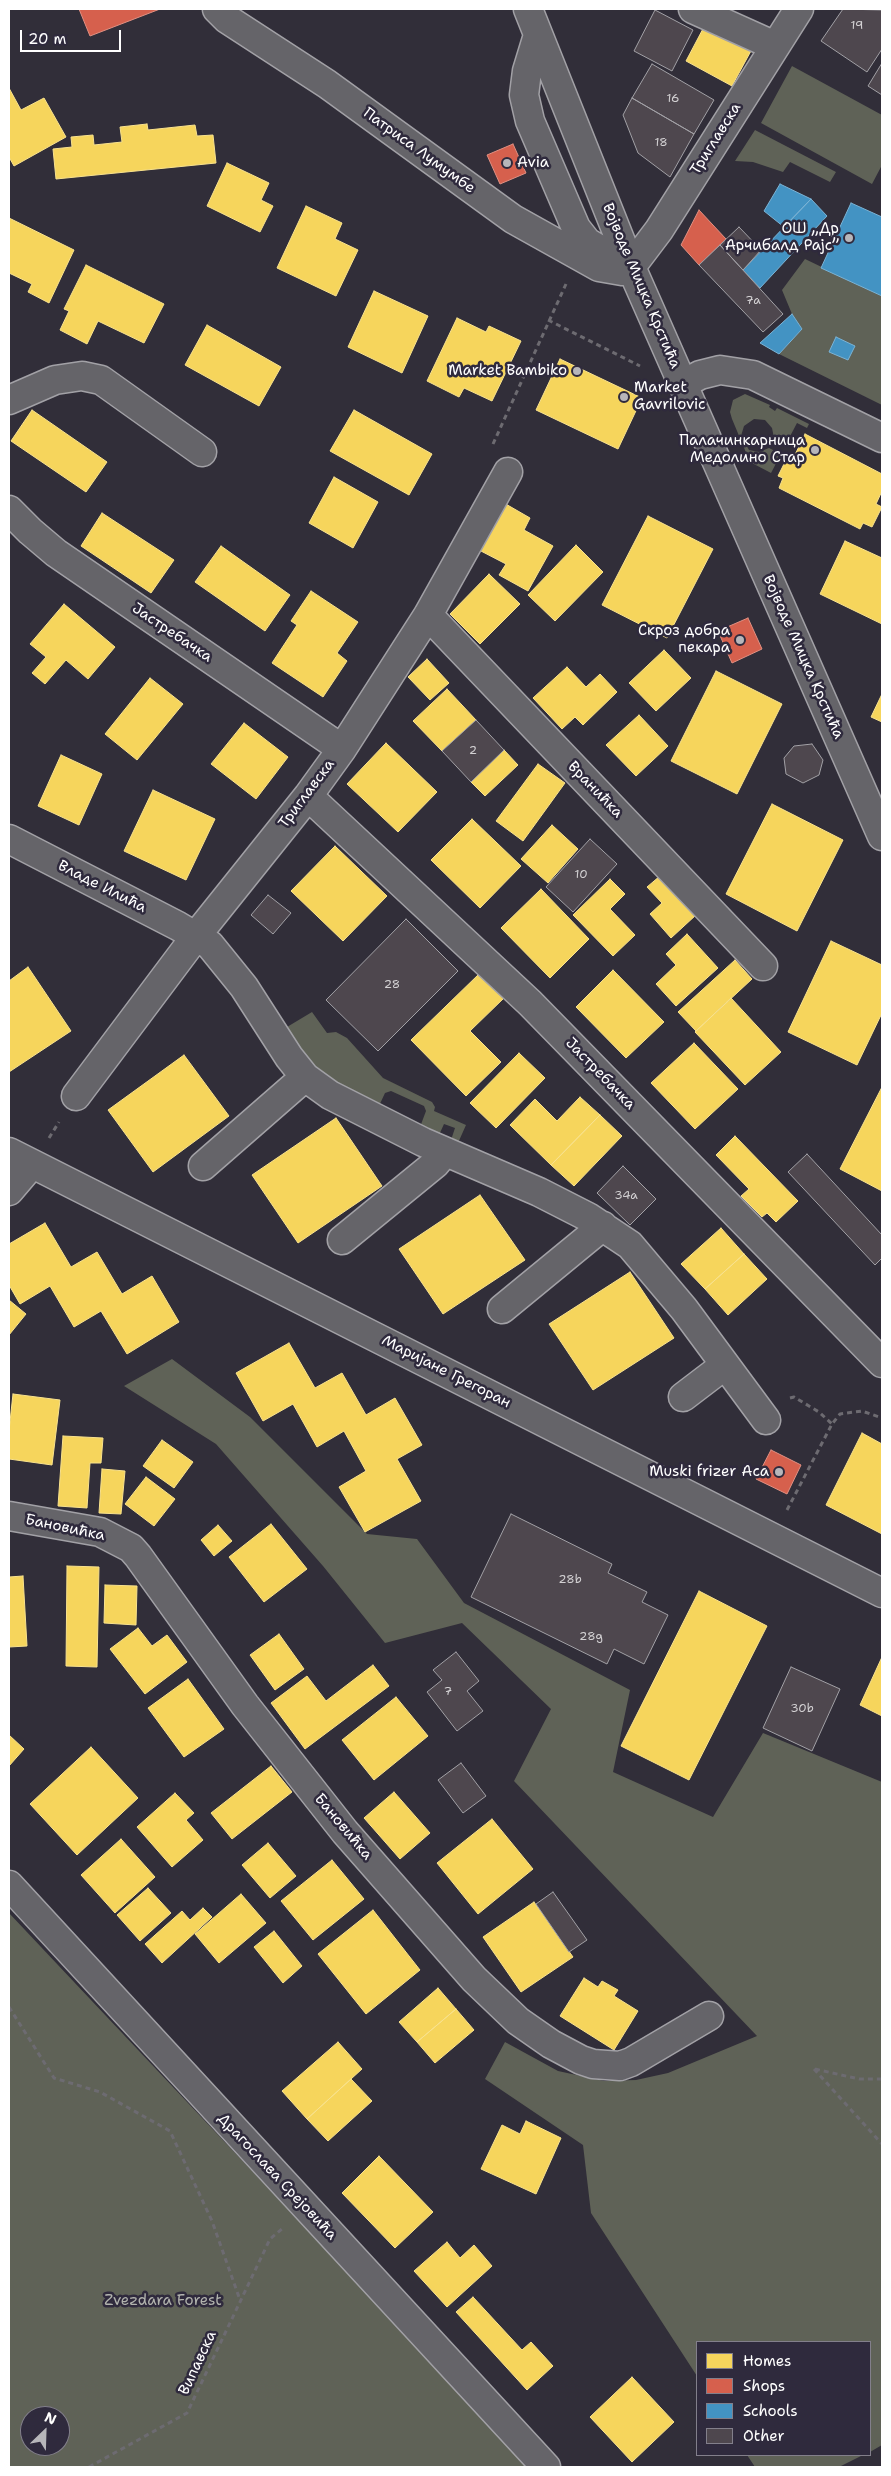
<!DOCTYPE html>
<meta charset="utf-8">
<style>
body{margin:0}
#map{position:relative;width:891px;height:2476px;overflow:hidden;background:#312e39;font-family:"Shantell Sans",sans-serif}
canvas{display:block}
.frame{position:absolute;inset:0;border:10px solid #fff;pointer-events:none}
.legend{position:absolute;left:696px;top:2341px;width:175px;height:115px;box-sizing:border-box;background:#2f2a3d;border:1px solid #827f8b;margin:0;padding:6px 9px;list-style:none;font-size:15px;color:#fff}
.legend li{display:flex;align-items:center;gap:10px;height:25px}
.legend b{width:25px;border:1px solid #827f8b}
.north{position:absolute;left:20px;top:2406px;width:50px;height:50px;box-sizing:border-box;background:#2f2a3d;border:1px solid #827f8b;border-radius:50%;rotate:24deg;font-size:14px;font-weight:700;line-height:20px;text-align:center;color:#fff}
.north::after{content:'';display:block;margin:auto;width:18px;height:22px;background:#b7b6ba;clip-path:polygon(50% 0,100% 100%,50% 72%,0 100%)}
.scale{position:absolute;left:20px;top:30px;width:101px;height:22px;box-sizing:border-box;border:2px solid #fff;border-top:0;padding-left:6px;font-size:15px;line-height:18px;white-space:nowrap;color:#fff;-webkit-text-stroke:4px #2f2a3d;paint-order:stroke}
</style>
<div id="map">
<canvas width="891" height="2476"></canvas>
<div class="frame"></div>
<ul class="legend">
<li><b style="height:14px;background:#f6d55c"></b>Homes</li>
<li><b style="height:14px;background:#d6604d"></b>Shops</li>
<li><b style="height:14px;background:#4393c3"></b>Schools</li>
<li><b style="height:14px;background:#4e474e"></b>Other</li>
</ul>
<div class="north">N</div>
<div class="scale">20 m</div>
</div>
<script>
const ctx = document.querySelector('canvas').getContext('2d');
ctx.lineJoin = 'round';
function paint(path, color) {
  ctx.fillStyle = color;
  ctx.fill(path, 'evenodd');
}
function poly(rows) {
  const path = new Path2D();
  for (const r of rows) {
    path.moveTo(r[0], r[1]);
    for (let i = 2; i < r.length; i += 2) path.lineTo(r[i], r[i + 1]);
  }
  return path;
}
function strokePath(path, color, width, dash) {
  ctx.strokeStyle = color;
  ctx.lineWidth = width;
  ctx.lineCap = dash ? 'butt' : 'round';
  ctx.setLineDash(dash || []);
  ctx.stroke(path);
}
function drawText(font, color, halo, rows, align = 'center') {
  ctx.font = font + ' "Shantell Sans",sans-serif';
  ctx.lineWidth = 5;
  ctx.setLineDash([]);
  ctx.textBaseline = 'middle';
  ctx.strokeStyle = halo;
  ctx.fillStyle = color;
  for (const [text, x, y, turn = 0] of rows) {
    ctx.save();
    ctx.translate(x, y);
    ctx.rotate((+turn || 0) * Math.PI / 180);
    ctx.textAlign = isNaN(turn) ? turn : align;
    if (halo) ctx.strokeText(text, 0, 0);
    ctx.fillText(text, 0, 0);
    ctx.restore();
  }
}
const green = poly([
 [792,66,882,115,882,165,872,184,761,123],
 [755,130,836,172,830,182,790,162,783,172,753,162,735,161],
 [805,259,882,296,882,405,779,354,802,329,792,314,782,290],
 [745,394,770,405,769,407,775,411,777,408,809,424,807,428,797,423,786,444,774,438,772,428,765,420,754,419,744,426,741,436,749,450,759,452,769,448,781,454,771,473,750,462,732,419,730,412,733,400],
 [312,1012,327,1033,336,1032,347,1038,383,1078,432,1102,435,1107,434,1111,466,1125,458,1143,451,1140,455,1128,444,1124,439,1135,420,1127,426,1111,424,1106,391,1091,385,1093,378,1108,345,1092,298,1055,282,1030],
 [172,1359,250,1417,367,1534,417,1539,464,1603,630,1690,613,1772,713,1817,763,1733,882,1782,882,2445,870,2452,870,2342,697,2342,697,2376,591,2213,583,2145,485,2079,505,2042,558,2071,604,2081,636,2080,668,2073,757,2036,514,1781,551,1709,462,1623,385,1643,323,1566,216,1444,124,1386],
 [9,1913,531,2467,9,2467],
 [30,2416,60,2416,60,2446,30,2446],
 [747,2455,863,2455,839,2467,755,2467]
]);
const homes = poly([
 [705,25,752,49,732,86,686,61,705,25],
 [9,88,21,110,44,98,66,137,14,166,9,157,9,88],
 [147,124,148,130,195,125,197,136,213,135,216,163,56,179,53,149,72,147,71,137,93,135,94,145,122,142,120,127,147,124],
 [227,163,269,183,261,200,273,206,260,232,207,206,227,163],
 [306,206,342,223,335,239,358,250,336,296,277,268,306,206],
 [9,218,74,250,49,303,28,292,32,284,9,273,9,218],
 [86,265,164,304,144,343,98,321,87,344,60,330,69,311,64,309,86,265],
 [374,291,428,316,402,373,348,347,374,291],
 [457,318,486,332,489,326,521,341,492,401,464,388,459,397,427,381,457,318],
 [207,325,281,367,259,406,185,365,207,325],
 [560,359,642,398,618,449,536,410,560,359],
 [32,410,107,462,86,492,11,441,32,410],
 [354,410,432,454,409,495,330,451,354,410],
 [805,434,882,474,882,491,876,504,882,507,872,527,863,523,860,529,779,488,783,478,778,476,787,458,792,461,805,434],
 [334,477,378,502,353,548,309,523,334,477],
 [504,503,530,518,524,530,553,546,528,591,499,575,506,564,479,550,504,503],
 [102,513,174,560,151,593,81,546,102,513],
 [648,516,713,549,667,638,602,605,648,516],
 [845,541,882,558,882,624,820,594,845,541],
 [576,545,603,572,555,621,528,595,576,545],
 [221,546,290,595,265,631,195,582,221,546],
 [489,574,520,604,480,644,450,614,489,574],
 [311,591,358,622,337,653,347,661,323,697,272,663,297,625,291,621,311,591],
 [64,604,115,647,88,679,66,660,45,684,32,673,46,657,30,644,64,604],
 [664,650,691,678,656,711,629,683,664,650],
 [427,659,449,683,430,700,408,677,427,659],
 [567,667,586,687,600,674,617,692,583,725,575,717,562,729,533,698,567,667],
 [716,671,782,704,737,794,671,761,716,671],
 [150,678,183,704,137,760,105,734,150,678],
 [447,689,476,720,442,751,413,721,447,689],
 [882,694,882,722,871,717,882,694],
 [639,715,668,746,636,776,606,745,639,715],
 [244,723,288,757,256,799,211,764,244,723],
 [386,743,437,792,398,832,347,784,386,743],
 [504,750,518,765,485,796,471,782,504,750],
 [61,755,102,774,79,825,38,806,61,755],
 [538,764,565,783,523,841,496,821,538,764],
 [153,790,215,819,186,880,124,851,153,790],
 [772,804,843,840,797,931,726,894,772,804],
 [472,819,521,866,480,908,431,860,472,819],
 [552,825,578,849,548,883,521,859,552,825],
 [335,846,387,896,343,941,291,891,335,846],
 [660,876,696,915,671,938,650,914,662,903,647,887,660,876],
 [610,879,625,894,610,909,635,935,613,956,573,915,610,879],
 [541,889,589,939,550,978,501,928,541,889],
 [687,934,718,968,676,1006,656,984,676,965,666,954,687,934],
 [831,941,882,965,882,1013,857,1065,788,1032,831,941],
 [735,960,752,979,696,1031,678,1012,735,960],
 [28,967,71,1031,9,1072,9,981,28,967],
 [613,970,664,1022,626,1058,576,1007,613,970],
 [479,974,504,998,470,1031,501,1062,466,1096,411,1040,479,974],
 [731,998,781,1052,745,1085,695,1032,731,998],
 [694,1043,738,1089,695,1129,651,1083,694,1043],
 [519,1053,545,1078,496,1128,470,1103,519,1053],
 [184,1055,229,1116,153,1172,108,1110,184,1055],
 [882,1087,882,1191,840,1169,882,1087],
 [580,1097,600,1115,551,1165,510,1125,535,1099,557,1121,580,1097],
 [600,1115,622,1136,574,1186,551,1165,600,1115],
 [336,1118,382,1186,298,1243,252,1175,336,1118],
 [735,1136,798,1201,776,1222,767,1213,762,1217,741,1196,749,1189,716,1155,735,1136],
 [480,1195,525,1260,443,1314,399,1249,480,1195],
 [45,1223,71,1267,97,1252,122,1294,152,1276,179,1322,127,1354,101,1311,74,1327,50,1286,20,1304,9,1285,9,1244,45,1223],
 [721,1228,744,1254,705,1289,681,1264,721,1228],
 [744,1254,767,1279,728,1315,705,1289,744,1254],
 [630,1272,674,1338,593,1390,549,1324,630,1272],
 [9,1300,26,1314,9,1335,9,1300],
 [289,1343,315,1388,342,1373,366,1415,395,1398,422,1445,397,1459,421,1501,365,1532,339,1487,366,1471,344,1431,317,1447,293,1404,263,1421,236,1373,289,1343],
 [13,1394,60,1400,52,1465,9,1459,9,1431,13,1394],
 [862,1433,882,1444,882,1534,826,1505,862,1433],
 [63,1436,103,1438,101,1463,90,1463,87,1508,58,1506,63,1436],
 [162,1440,193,1462,174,1488,143,1466,162,1440],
 [102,1469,125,1471,121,1514,99,1513,102,1469],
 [146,1477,175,1499,154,1526,125,1504,146,1477],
 [271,1524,307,1569,264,1602,229,1557,271,1524],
 [218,1525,232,1541,214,1556,201,1540,218,1525],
 [67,1566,99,1567,97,1667,66,1666,67,1566],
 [23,1576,27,1646,9,1647,9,1577,23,1576],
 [105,1585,137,1586,136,1625,104,1623,105,1585],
 [699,1591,767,1626,689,1780,621,1746,699,1591],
 [138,1628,152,1646,167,1635,187,1662,145,1694,110,1649,138,1628],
 [279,1634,304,1669,275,1690,250,1655,279,1634],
 [882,1657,882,1716,860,1705,882,1657],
 [373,1665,389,1686,305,1749,271,1703,307,1676,326,1701,373,1665],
 [188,1679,224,1729,184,1757,148,1708,188,1679],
 [396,1697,428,1736,374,1780,342,1740,396,1697],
 [9,1735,24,1749,9,1766,9,1735],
 [91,1747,138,1798,77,1855,30,1804,91,1747],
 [271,1766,292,1792,232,1839,211,1813,271,1766],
 [394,1792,430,1833,400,1859,364,1818,394,1792],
 [175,1793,194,1813,186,1820,203,1840,172,1867,137,1827,175,1793],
 [492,1819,533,1869,478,1914,437,1863,492,1819],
 [121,1839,155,1877,115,1913,81,1875,121,1839],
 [268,1843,296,1876,270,1898,242,1865,268,1843],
 [332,1860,364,1899,313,1940,281,1901,332,1860],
 [148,1888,171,1913,140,1941,117,1915,148,1888],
 [241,1894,266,1923,219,1963,195,1934,241,1894],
 [534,1902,573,1957,521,1992,483,1937,534,1902],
 [203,1908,212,1917,162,1963,145,1944,182,1911,190,1920,203,1908],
 [373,1910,420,1970,366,2014,318,1954,373,1910],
 [274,1931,302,1966,283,1983,254,1947,274,1931],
 [584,1978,598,1987,602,1981,618,1990,614,1996,638,2011,614,2050,560,2016,584,1978],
 [438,1988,456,2009,417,2042,399,2022,438,1988],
 [456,2009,474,2030,435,2063,417,2042,456,2009],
 [338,2042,362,2069,307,2119,282,2091,338,2042],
 [351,2079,372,2101,328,2141,307,2119,351,2079],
 [526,2121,561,2138,536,2194,481,2169,502,2125,520,2134,526,2121],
 [379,2156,433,2212,395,2248,342,2193,379,2156],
 [447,2242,460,2258,474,2245,492,2266,447,2307,414,2271,447,2242],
 [473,2297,522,2350,531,2342,553,2366,527,2390,456,2312,473,2297],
 [632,2377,674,2422,632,2462,590,2417,632,2377]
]);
const shops = poly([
 [79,9,160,9,90,36,79,9],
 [513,144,526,173,500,184,487,155,513,144],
 [699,210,726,239,699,265,681,245,699,210],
 [748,618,762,649,732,663,718,631,748,618],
 [771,1450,801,1465,787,1494,756,1479,771,1450]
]);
const schools = poly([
 [780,184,811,199,784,227,764,211,780,184],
 [811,199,827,216,760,288,743,270,811,199],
 [851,203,882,217,882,296,821,268,851,203],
 [792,314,802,329,779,354,760,343,792,314],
 [836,337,855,346,848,360,829,352,836,337]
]);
const building = poly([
 [843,9,882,10,882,49,867,72,821,41,843,9],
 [655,10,693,30,672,71,634,51,655,10],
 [882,63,882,95,868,86,882,63],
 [652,64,714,100,694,134,632,98,652,64],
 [632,98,694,134,670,177,638,153,623,115,632,98],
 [739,227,761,250,743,270,720,245,739,227],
 [720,245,783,314,763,332,699,265,720,245],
 [476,720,504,750,471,782,442,751,476,720],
 [812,744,823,760,819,775,803,783,786,774,784,758,794,746,812,744],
 [590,839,617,864,573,912,546,887,590,839],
 [268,895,291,913,273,934,251,915,268,895],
 [406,919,458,971,378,1051,326,1000,406,919],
 [807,1154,882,1235,882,1258,875,1265,788,1172,807,1154],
 [623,1166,656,1199,630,1225,597,1193,623,1166],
 [511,1514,612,1564,608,1573,647,1592,642,1602,668,1615,644,1664,614,1649,607,1664,471,1597,511,1514],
 [456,1652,479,1681,467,1691,483,1711,457,1731,427,1692,442,1680,433,1670,456,1652],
 [791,1667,840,1689,812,1751,763,1728,791,1667],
 [461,1763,486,1796,463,1813,438,1780,461,1763],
 [553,1892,587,1940,569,1952,536,1904,553,1892]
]);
const path = poly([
 [548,320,640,366],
 [493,444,566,284],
 [49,1138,59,1122],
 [790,1398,794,1397,819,1412,832,1424],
 [787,1510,832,1424,840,1414,862,1411,882,1418],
 [9,2007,54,2078,100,2092,170,2131,212,2221,240,2300],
 [814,2069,882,2144],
 [815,2069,859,2079,882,2079],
 [89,2467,187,2413,270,2239,283,2228]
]);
const minor = poly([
 [217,9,227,19,327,84,513,219,599,267,622,271,631,267],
 [528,9,631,267,882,836],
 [693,9,775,46],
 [538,35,527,71,524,95,530,121,576,228,587,242,614,258],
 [631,267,659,230,799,9],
 [683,384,700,375,720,370,753,375,882,438],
 [9,400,55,380,82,376,101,380,202,452],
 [9,510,30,531,56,553,342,749],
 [428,615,763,966],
 [308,796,530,1003,882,1363],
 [9,839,178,926,210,945,244,987,289,1057,305,1077,330,1095,423,1142,539,1192,588,1217,630,1245,684,1309,766,1420],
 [76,1096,196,936,308,796,342,749,428,615,508,472],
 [9,1152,882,1593],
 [203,1166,305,1077],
 [9,1191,32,1164],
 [342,1240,435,1164,445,1152],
 [502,1309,603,1226],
 [683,1397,725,1365],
 [9,1516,100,1532,131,1548,138,1556,245,1705,345,1832,474,1979,518,2021,551,2044,581,2060,593,2064,620,2066,631,2062,709,2016]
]);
const major = poly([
 [9,1885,546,2467]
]);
const markers = [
 [507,163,5,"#b7b6ba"],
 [849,238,5,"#b7b6ba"],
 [577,371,5,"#b7b6ba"],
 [624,397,5,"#b7b6ba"],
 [815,450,5,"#b7b6ba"],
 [740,640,5,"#b7b6ba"],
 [779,1472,5,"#b7b6ba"]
];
const numberNames = [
 ["19",857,26],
 ["16",673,99],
 ["18",661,143],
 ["7a",753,301],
 ["2",473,751],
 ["10",581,875],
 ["28",392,985],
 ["34a",626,1196],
 ["28b",570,1580],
 ["28g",591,1637],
 ["7",448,1692],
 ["30b",802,1709]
];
const streetNames = [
 ["Триглавска",716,139,-58],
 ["Патриса Лумумбе",419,151,36],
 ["Војводе Мицка Крстића",641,286,67],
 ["Јастребачка",172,633,34],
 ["Војводе Мицка Крстића",803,657,66],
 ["Вранићка",595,790,46],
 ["Триглавска",307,794,-53],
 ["Владе Илића",102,887,27],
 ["Јастребачка",600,1074,46],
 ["Маријане Грегоран",446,1372,27],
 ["Бановићка",65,1528,12],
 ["Бановићка",343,1827,50],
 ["Драгослава Срејовића",277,2177,47],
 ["Випавска",198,2363,-65]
];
const poiNames = [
 ["Avia",517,163,"left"],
 ["ОШ „Др",839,229],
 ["Арчибалд Рајс”",839,246],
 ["Market Bambiko",567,371],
 ["Market",634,388,"left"],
 ["Gavrilovic",634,405,"left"],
 ["Палачинкарница",805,441],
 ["Медолино Стар",805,458],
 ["Скроз добра",730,631],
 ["пекара",730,648],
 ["Muski frizer Aca",769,1472]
];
const parkNames = [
 ["Zvezdara Forest",163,2301]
];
paint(green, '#5f6257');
paint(homes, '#f6d55c');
strokePath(homes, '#f9e28d', 1);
paint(shops, '#d6604d');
strokePath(shops, '#e29082', 1);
paint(schools, '#4393c3');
strokePath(schools, '#7bb3d5', 1);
paint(building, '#4e474e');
strokePath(building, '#a2a1a6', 1);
strokePath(minor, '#a2a1a6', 31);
strokePath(major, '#a2a1a6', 31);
strokePath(path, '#6d6b71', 3, [5, 4]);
strokePath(minor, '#656469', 28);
strokePath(major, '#656469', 28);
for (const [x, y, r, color] of markers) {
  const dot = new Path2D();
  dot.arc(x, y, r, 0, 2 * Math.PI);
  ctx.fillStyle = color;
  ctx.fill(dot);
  strokePath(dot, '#2f2a3d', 2);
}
drawText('12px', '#d3d1d3', null, numberNames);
drawText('15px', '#fff', '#2f2a3d', streetNames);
drawText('15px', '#fff', '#2f2a3d', poiNames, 'right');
drawText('15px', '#b2b4ae', '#2f2a3d', parkNames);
</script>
